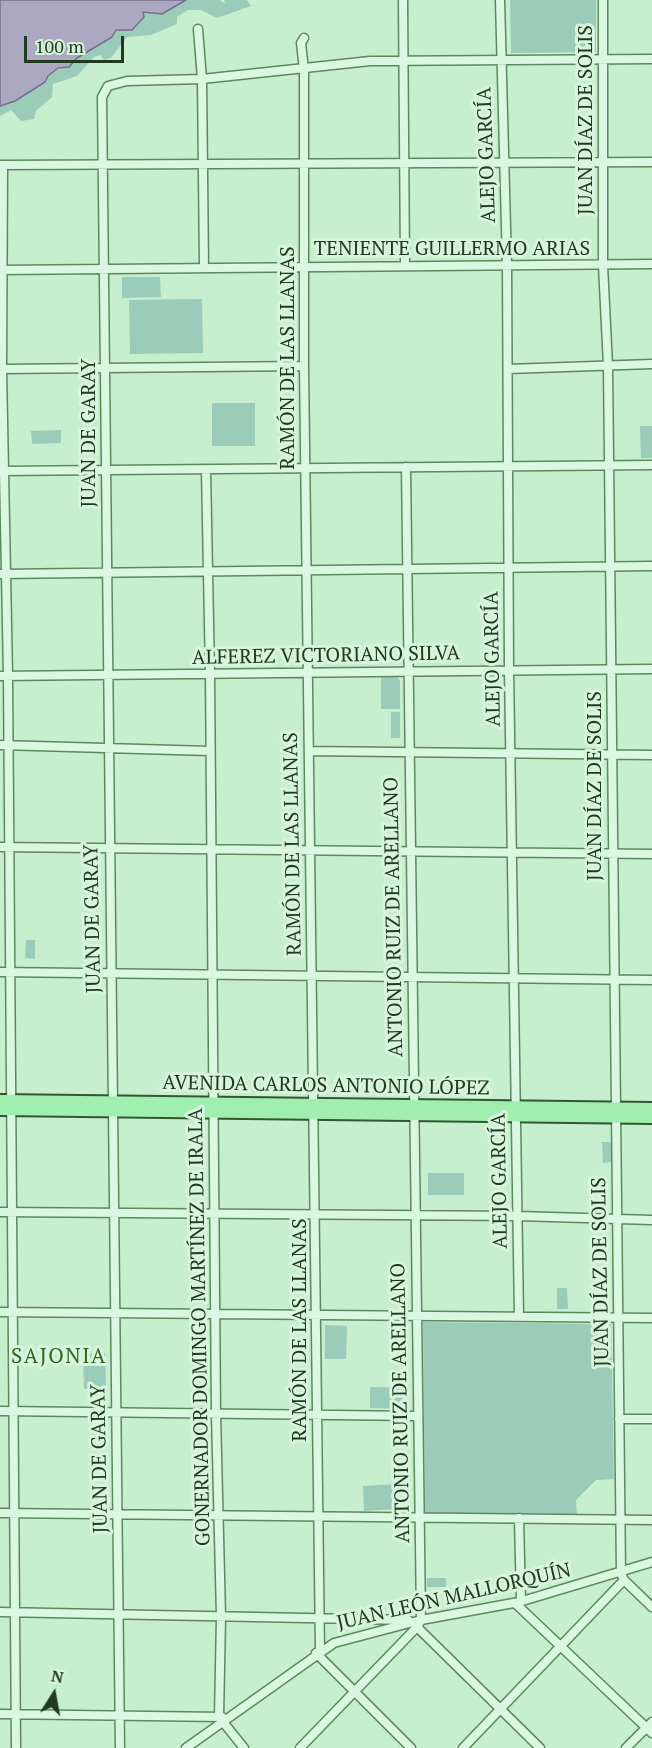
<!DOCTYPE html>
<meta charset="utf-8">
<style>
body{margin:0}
#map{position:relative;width:652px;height:1748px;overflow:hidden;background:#c7eecf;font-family:"PT Serif",serif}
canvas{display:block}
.north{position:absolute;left:24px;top:1664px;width:60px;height:60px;-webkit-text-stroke:4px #d7f5dd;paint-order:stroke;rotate:11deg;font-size:16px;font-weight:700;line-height:24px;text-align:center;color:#203a20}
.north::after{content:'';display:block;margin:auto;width:21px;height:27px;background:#203a20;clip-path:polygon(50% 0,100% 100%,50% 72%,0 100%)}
.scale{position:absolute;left:24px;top:36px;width:100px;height:27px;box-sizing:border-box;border:3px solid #203a20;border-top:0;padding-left:8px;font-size:18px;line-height:21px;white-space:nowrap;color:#203a20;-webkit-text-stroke:4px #d7f5dd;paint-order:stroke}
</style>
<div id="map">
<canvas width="652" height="1748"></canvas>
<div class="north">N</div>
<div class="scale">100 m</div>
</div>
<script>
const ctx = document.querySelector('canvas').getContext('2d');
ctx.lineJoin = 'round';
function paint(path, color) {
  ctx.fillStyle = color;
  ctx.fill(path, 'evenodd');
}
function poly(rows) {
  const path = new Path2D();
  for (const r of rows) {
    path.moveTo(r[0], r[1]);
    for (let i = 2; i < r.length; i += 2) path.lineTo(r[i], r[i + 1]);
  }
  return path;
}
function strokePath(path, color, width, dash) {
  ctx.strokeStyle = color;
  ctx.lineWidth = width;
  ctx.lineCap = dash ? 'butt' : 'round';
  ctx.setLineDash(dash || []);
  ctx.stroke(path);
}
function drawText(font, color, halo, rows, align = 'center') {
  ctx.font = font + ' "PT Serif",serif';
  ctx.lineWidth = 6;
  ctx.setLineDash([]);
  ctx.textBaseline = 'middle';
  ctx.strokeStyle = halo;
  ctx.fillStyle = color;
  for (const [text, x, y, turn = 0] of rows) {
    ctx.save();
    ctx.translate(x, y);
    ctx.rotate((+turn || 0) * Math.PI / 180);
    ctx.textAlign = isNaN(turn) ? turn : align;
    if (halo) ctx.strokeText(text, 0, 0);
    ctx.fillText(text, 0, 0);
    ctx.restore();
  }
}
const green = poly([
 [186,0,220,0,225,4,224,0,247,0,251,6,217,18,201,10,188,10,177,17,177,24,151,35,127,37,111,58,104,60,100,55,94,57,77,76,53,84,52,97,36,111,34,119,21,121,11,110,0,116,0,106,15,101,45,82,47,76,58,68,69,67,77,58,112,37,116,30,132,30,144,17,143,12,162,14],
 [510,0,596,0,596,52,511,53],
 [122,277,160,277,161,297,122,298],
 [202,299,203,353,130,354,129,300],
 [212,403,255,403,255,446,212,446],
 [640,426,652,426,652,458,641,458],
 [61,430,61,443,32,444,31,431],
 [381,676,396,676,400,680,400,709,381,709],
 [391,712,400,712,400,738,391,738],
 [26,940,35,940,35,959,25,958],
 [602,1142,611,1142,612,1162,603,1163],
 [428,1173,464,1173,464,1195,428,1195],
 [557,1288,567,1288,568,1309,557,1309],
 [423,1322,611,1324,614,1479,596,1480,576,1500,577,1514,425,1513],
 [325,1325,347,1326,346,1359,325,1359],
 [105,1353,106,1388,84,1389,83,1354],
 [370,1387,403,1388,402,1409,370,1408],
 [397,1484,399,1509,364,1511,363,1486],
 [427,1578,446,1578,446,1587,427,1587]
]);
const water = poly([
 [0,0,186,0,162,14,143,12,144,17,132,30,116,30,112,37,77,58,69,67,58,68,48,76,45,82,15,101,0,106,0,0]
]);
const minor = poly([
 [403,0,405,266],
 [500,0,507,265,509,669,519,1317],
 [603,0,603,265,608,366,621,1573,624,1580,652,1607],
 [198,29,202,79,204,268],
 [304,38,301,43,304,70,304,366,320,1650],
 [0,165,652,162],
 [3,165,2,369,8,676,16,1748],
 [0,270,652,264],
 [2,369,304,366],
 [508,369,652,364],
 [206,470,210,674,216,1414,221,1617,219,1717,244,1748],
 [0,471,652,465],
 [0,574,652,566],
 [0,676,652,669],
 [0,745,210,751],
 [309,751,652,755],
 [0,847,652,854],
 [0,972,652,980],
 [0,1212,518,1216,652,1220],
 [0,1312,652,1318],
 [0,1411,417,1416],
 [619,1419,652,1419],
 [0,1513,652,1520],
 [519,1518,521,1602],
 [515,1603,652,1733],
 [0,1612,408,1620],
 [417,1627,540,1748],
 [316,1653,411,1748],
 [0,1714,222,1717],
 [120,1748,102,97,108,86,127,81,202,79,370,61,652,59],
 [186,1748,334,1643,421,1620,519,1602,652,1562],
 [300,1748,417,1627,421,1620,406,467],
 [463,1748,624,1580],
 [626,1748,652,1722]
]);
const major = poly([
 [0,1100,652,1108],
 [0,1110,652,1118]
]);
const streetNames = [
 ["JUAN DÍAZ DE SOLIS",586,120,-90],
 ["ALEJO GARCÍA",487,155,-92],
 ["TENIENTE GUILLERMO ARIAS",452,249],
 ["RAMÓN DE LAS LLANAS",288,358,-90],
 ["JUAN DE GARAY",89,433,-90],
 ["ALFEREZ VICTORIANO SILVA",326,656,-1],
 ["ALEJO GARCÍA",493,659,-91],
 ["JUAN DÍAZ DE SOLIS",595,786,-90],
 ["RAMÓN DE LAS LLANAS",293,844,-91],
 ["ANTONIO RUIZ DE ARELLANO",394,917,-91],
 ["JUAN DE GARAY",93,919,-91],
 ["AVENIDA CARLOS ANTONIO LÓPEZ",326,1086,1],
 ["ALEJO GARCÍA",500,1181,-91],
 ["JUAN DÍAZ DE SOLIS",601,1272,-91],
 ["GONERNADOR DOMINGO MARTÍNEZ DE IRALA",200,1327,-91],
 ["RAMÓN DE LAS LLANAS",300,1330,-90],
 ["ANTONIO RUIZ DE ARELLANO",401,1403,-91],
 ["JUAN DE GARAY",100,1459,-91],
 ["JUAN LEÓN MALLORQUÍN",454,1597,-13]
];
const neighbourhoodNames = [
 ["SAJONIA",59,1357]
];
paint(green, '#9bccb9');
paint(water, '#ada8c1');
strokePath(water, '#776f90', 1.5);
strokePath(minor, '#5d895e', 11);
strokePath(major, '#325731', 14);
strokePath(minor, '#daf8e1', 8);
strokePath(major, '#a1efb0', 10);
drawText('20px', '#203a20', '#d7f5dd', streetNames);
ctx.letterSpacing = '1.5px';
drawText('21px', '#346520', '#d7f5dd', neighbourhoodNames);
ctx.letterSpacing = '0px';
</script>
